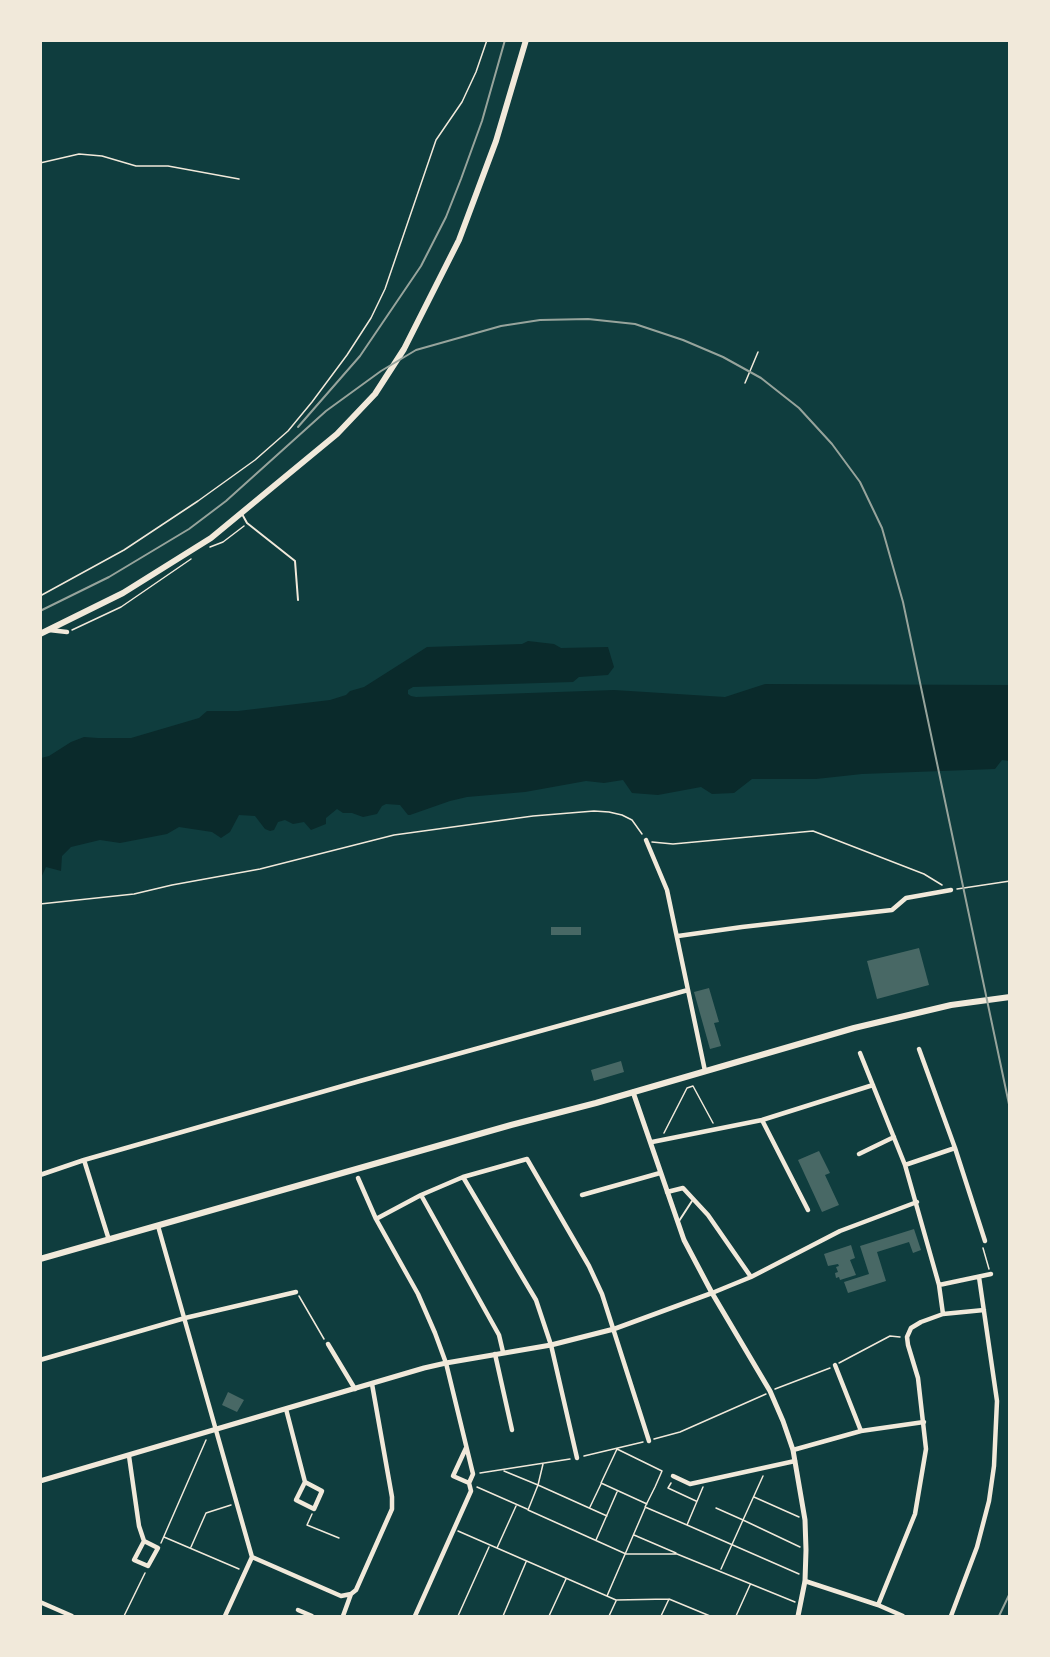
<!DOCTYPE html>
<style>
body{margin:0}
#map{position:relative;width:1050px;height:1657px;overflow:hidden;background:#0f3d3e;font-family:"Roboto Condensed",sans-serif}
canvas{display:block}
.frame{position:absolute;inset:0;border:42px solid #f1e9da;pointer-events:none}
</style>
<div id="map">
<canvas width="1050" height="1657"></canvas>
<div class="frame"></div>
</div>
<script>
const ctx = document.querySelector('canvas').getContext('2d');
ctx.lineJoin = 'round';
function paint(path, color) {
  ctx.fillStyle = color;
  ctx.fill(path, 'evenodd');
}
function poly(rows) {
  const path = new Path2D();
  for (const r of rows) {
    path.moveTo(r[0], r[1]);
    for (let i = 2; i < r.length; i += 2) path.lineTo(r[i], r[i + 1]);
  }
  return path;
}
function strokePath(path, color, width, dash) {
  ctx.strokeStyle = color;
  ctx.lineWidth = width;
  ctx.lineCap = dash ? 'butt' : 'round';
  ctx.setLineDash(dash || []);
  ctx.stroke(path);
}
const water = poly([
 [528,641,554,644,561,648,608,647,614,667,608,675,579,677,573,682,413,687,408,690,408,694,411,696,416,697,614,690,725,697,765,684,1009,685,1009,761,1002,760,995,769,862,774,816,779,752,779,734,793,712,794,701,787,658,795,632,793,623,780,604,783,586,781,525,792,467,797,450,801,410,815,408,815,400,805,386,804,382,806,377,814,363,817,352,813,343,813,337,809,326,818,326,824,311,830,304,822,293,824,285,820,278,822,274,830,270,831,265,829,255,816,239,815,230,832,221,838,212,832,179,827,167,834,120,843,100,840,71,847,62,856,61,871,46,867,41,878,41,758,49,756,71,742,84,737,98,738,131,738,199,718,207,711,238,711,330,700,346,695,350,691,364,687,427,647,522,644]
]);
const building = poly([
 [551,927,581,927,581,935,551,935],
 [919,948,929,985,877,999,867,961],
 [709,988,719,1022,714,1023,721,1046,710,1049,694,992],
 [621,1061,624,1072,594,1081,591,1070],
 [819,1151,830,1173,825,1175,839,1205,822,1212,798,1160],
 [914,1229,921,1250,913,1253,909,1242,877,1252,886,1281,848,1293,844,1282,869,1274,860,1246],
 [851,1245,855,1258,850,1260,856,1275,840,1280,839,1277,836,1278,835,1273,838,1272,836,1267,839,1266,838,1264,828,1266,824,1254],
 [228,1392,244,1400,237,1412,222,1405]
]);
const path = poly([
 [40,163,79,154,102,156,136,166,168,166,239,179],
 [745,383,758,352],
 [210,547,223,542,244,526],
 [40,596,124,550,198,501,255,460,288,431,312,402,347,355,371,318,385,289,436,140,462,102,476,72,487,40],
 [72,630,121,607,191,559],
 [652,842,673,844,813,831,924,874,942,885],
 [957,889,1010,881],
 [40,904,134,894,172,885,260,869,394,835,533,816,594,811,609,812,622,815,632,820,642,834],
 [664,1133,687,1088,693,1086,713,1123],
 [983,1248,989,1269],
 [299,1296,324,1339],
 [839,1363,890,1336,900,1337],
 [775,1389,830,1368],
 [654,1439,680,1432,766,1394],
 [584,1456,643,1442],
 [543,1464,538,1485,607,1516],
 [504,1471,538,1485,528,1510,626,1554,677,1554,795,1602],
 [480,1473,570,1459],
 [763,1476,743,1520,800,1547],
 [671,1483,668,1488,696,1501],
 [477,1487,527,1509],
 [703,1487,687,1525,799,1574],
 [754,1497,799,1517],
 [647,1504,601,1483,617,1449,662,1471,655,1487,645,1507,687,1525],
 [590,1507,601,1484],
 [716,1508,743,1520,721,1569],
 [312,1514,307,1525,339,1538],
 [458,1531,616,1600,669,1599,710,1616],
 [634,1535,676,1553],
 [164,1537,239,1569],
 [596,1540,617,1492],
 [161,1543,206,1440],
 [191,1547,206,1513,231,1505],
 [497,1548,516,1506],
 [607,1596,645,1508],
 [124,1616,145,1573],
 [458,1616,489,1547],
 [503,1616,526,1562],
 [549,1616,566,1579],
 [609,1616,616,1601],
 [661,1616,669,1599],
 [736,1616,750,1585]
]);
const service = poly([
 [242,514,247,523,295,561,298,600],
 [679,1221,692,1201]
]);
const minor = poly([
 [49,630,67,632],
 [646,840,667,890,705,1071],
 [678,936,742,927,892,910,906,898,951,890],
 [919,1049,955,1148],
 [860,1053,905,1165,939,1285,943,1314],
 [762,1120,808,1210],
 [652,1142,762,1120,873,1085],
 [859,1154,894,1137],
 [84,1160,109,1240],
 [905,1165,955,1148,985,1241],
 [40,1175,84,1160,360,1081,688,990],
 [463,1177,536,1300,551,1345,577,1458],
 [358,1178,376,1219,418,1294,435,1333,446,1363,473,1474,469,1483,453,1476,466,1448],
 [667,1192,683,1188,708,1215,751,1277],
 [421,1195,499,1335,503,1352],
 [582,1195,660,1173],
 [376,1219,421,1195,463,1177,527,1159,589,1266,602,1294,649,1441],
 [158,1226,252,1557,225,1616],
 [939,1285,991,1274],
 [712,1293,751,1277,840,1231,917,1202],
 [328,1344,355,1389],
 [495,1354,512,1430],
 [40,1360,185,1318,296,1292],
 [835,1365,861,1431],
 [286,1409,305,1482,296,1500,314,1509,322,1491,305,1482],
 [793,1450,861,1431,924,1422],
 [129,1456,139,1526,144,1541,158,1548,148,1566,134,1560,144,1541],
 [673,1476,690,1484,795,1461],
 [252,1557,341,1596,351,1594,356,1590,392,1509,392,1497,372,1384],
 [805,1581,878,1605,903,1616],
 [40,1602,72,1616],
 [878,1605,915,1514,926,1449,918,1378,908,1345,907,1337,911,1328,921,1322,943,1314,984,1310],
 [298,1610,312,1616],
 [343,1616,351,1594],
 [415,1616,471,1491,469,1483],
 [951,1616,977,1547,989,1501,994,1466,997,1401,979,1277]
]);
const tertiary = poly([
 [633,1092,684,1240,712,1293,770,1391,783,1421,793,1450,805,1520,806,1550,805,1581,798,1616],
 [40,1481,424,1368,446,1363,551,1345,614,1329,712,1293]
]);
const secondary = poly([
 [40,634,123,593,211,538,337,434,375,394,404,349,459,240,496,141,526,40],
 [40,1259,511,1125,596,1103,854,1028,951,1005,1010,997]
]);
const rail = poly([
 [298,427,360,356,421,266,446,217,461,179,482,121,505,40],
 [40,611,109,577,189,529,226,501,326,411,381,371,416,350,501,326,540,320,588,319,635,324,683,340,723,357,761,378,799,408,832,444,860,482,882,528,903,602,1010,1109],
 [999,1616,1010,1593]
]);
paint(water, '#0a2a2b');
paint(building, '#486865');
strokePath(path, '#f1e9da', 1.5);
strokePath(service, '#f1e9da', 2);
strokePath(minor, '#f1e9da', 4.5);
strokePath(tertiary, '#f1e9da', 5);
strokePath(secondary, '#f1e9da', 6);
strokePath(rail, '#97a49c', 2);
</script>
